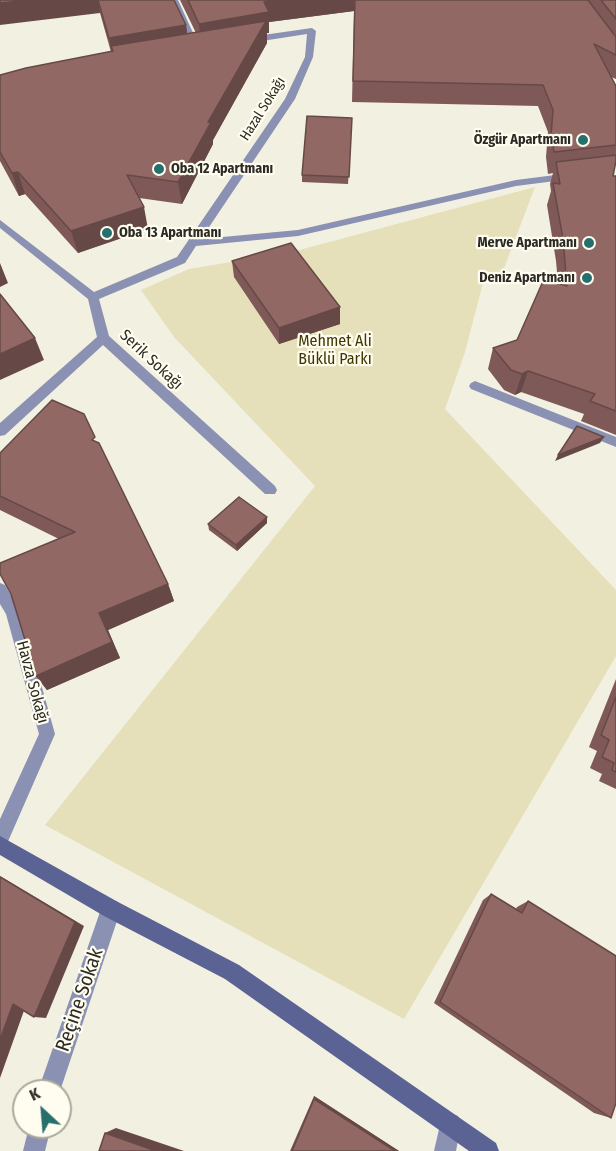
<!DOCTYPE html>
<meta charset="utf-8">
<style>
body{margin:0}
#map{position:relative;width:616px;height:1151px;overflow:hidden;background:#f2f0e0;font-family:"Fira Sans Condensed",sans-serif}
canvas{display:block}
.north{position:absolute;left:12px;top:1079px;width:60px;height:60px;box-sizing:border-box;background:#fffdf0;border:2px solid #aaa99e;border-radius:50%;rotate:334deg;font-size:16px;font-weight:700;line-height:24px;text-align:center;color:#2b2a24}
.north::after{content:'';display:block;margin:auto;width:21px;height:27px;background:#256f6d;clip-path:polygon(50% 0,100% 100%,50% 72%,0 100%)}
</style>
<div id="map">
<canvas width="616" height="1151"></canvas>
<div class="north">K</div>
</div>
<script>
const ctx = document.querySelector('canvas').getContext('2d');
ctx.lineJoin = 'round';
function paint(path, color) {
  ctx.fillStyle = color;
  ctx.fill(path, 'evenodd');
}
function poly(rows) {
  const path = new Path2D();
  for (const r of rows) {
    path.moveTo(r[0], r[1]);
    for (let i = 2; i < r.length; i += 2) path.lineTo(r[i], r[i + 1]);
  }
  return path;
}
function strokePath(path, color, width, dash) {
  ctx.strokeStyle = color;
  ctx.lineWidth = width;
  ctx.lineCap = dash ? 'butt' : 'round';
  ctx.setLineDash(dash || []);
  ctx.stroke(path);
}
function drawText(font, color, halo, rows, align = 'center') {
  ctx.font = font + ' "Fira Sans Condensed",sans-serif';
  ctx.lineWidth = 4.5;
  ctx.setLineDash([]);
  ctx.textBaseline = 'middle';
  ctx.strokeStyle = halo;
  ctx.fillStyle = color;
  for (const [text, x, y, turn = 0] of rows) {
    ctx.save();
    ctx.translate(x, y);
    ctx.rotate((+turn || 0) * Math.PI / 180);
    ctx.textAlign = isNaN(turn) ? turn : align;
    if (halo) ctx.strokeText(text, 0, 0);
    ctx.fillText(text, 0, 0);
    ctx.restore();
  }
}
const green = poly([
 [535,187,501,276,485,275,465,352,445,409,616,590,616,656,404,1019,45,825,315,486,174,337,141,290,189,269,292,252]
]);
const street = poly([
 [170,0,178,0,200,48,199,50,192,48,170,0],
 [312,28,316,31,313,57,295,99,201,239,298,230,516,180,571,173,576,176,571,179,516,186,298,236,196,246,185,263,99,299,109,336,275,486,277,490,275,494,265,494,103,345,5,435,0,436,0,423,97,337,88,299,0,228,0,220,94,292,177,257,285,99,305,57,307,34,249,43,245,40,249,37,312,28],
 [475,381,616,437,616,447,471,389,469,386,471,383,475,381],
 [0,583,5,585,21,612,55,734,6,846,0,849,0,819,39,734,6,614,0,604,0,583],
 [111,899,118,902,121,909,60,1091,38,1091,101,909,104,902,111,899],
 [450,1113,458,1116,461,1124,456,1151,434,1151,442,1116,450,1113],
 [29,1127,51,1127,45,1151,23,1151,29,1127]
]);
const secondary = poly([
 [0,836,118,902,239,965,496,1143,499,1151,469,1151,225,979,104,916,0,855,0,836]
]);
const wall = poly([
 [0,0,174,0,186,25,187,34,196,33,180,0,616,0,616,79,611,77,616,86,616,154,613,176,616,176,616,435,581,421,584,414,521,392,515,395,504,390,488,369,493,348,517,340,558,283,556,261,547,205,551,191,550,184,553,173,548,174,546,157,548,132,538,106,352,102,354,11,269,22,269,33,267,33,267,43,213,140,213,144,182,204,139,198,148,229,78,253,25,194,19,196,0,161,0,75,111,52,100,13],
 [352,118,348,184,302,182,302,175],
 [232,261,340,307,340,324,279,344,234,277],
 [98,443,168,584,174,601,108,630,120,658,47,690,36,676,59,539,0,510,0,453],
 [267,523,237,551,209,530,208,524],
 [616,679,616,789,599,781,602,774,590,768,597,751,589,747],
 [491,894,516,909,517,907,528,901,611,1118,594,1113,434,1003,483,900],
 [314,1096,399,1151,290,1151]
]);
const shadedWall = poly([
 [30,0,98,0,100,13,0,25,0,3],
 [281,0,354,0,354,11,269,22,269,33,267,33,267,43,213,140,213,144,182,204,178,182,208,122,199,24,264,2],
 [186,25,189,46,113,58,109,38],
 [18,172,25,194,19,196,12,173],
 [144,207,148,229,78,253,71,231],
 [0,263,8,283,0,287],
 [340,307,340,324,279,344,279,328],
 [35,338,44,360,0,380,0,354],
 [528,371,521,392,515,395,522,374],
 [604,437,600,443,555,461,558,455],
 [267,517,267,523,237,551,236,545],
 [168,584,174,601,108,630,120,658,47,690,36,676,99,613],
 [0,876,84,926,46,1018,34,1017],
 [13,1004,26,1005,0,1078,0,1040],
 [314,1096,399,1151,395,1151,314,1099],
 [116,1128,184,1151,156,1151,105,1133]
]);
const building = poly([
 [0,0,30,0,0,3,0,0],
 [98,0,174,0,186,25,109,38,98,0],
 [188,0,281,0,264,2,269,12,199,24,188,0],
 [355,0,588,0,616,37,616,55,594,44,616,86,616,145,554,152,551,136,553,110,543,85,353,81,355,0],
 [601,0,616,0,616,19,601,0],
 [266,21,208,122,211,122,178,182,127,175,144,207,71,231,18,172,12,173,0,152,0,75,26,68,113,51,111,46,266,21],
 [307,116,352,118,349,177,302,175,307,116],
 [616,155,616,161,613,176,616,176,616,411,590,401,595,394,528,371,522,374,511,370,493,348,517,340,544,279,567,286,563,239,553,183,560,184,556,162,616,155],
 [291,243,340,307,279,328,232,261,291,243],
 [0,294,35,338,0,354,0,294],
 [52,400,84,414,95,437,92,440,99,443,168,584,99,613,112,642,36,676,11,594,0,574,0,563,75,532,0,496,0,453,52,400],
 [577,426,604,437,558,455,577,426],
 [239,497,267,517,236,545,208,524,239,497],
 [616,697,616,772,612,770,614,763,602,757,609,740,601,735,616,697],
 [0,877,75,922,34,1017,13,1004,0,1040,0,877],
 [491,894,522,913,528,901,616,956,616,1103,611,1118,440,1002,491,894],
 [314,1099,395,1151,292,1151,314,1099],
 [105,1133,156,1151,99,1151,105,1133]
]);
const markers = [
 [583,140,6,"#256f6d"],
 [159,169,6,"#256f6d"],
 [107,233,6,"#256f6d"],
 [589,243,6,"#256f6d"],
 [587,278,6,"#256f6d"]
];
const farStreetnames = [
 ["Hazal Sokağı",263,109,-58]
];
const farPoinames = [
 ["Özgür Apartmanı",571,140],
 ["Oba 12 Apartmanı",171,169,"left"],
 ["Oba 13 Apartmanı",119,233,"left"],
 ["Merve Apartmanı",577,243],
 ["Deniz Apartmanı",575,278]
];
const parkNames = [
 ["Mehmet Ali",335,342],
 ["Büklü Parkı",335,360]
];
const streetNames = [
 ["Serik Sokağı",151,360,43],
 ["Havza Sokağı",32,682,75]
];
const nearStreetnames = [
 ["Reçine Sokak",80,1000,-71]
];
paint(green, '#e5dfba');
paint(street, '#8a91b3');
paint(secondary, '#5b6394');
paint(wall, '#7e5957');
paint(shadedWall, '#664947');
paint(building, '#926865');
strokePath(building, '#664947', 1.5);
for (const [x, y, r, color] of markers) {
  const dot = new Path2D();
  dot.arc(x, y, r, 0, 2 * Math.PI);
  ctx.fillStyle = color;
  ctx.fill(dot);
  strokePath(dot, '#fffdf0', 2);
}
drawText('14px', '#2b2a24', '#fffdf0', farStreetnames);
drawText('bold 14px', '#2b2a24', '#fffdf0', farPoinames, 'right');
drawText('16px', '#3f3601', '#fffdf0', parkNames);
drawText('16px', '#2b2a24', '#fffdf0', streetNames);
drawText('20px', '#2b2a24', '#fffdf0', nearStreetnames);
</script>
